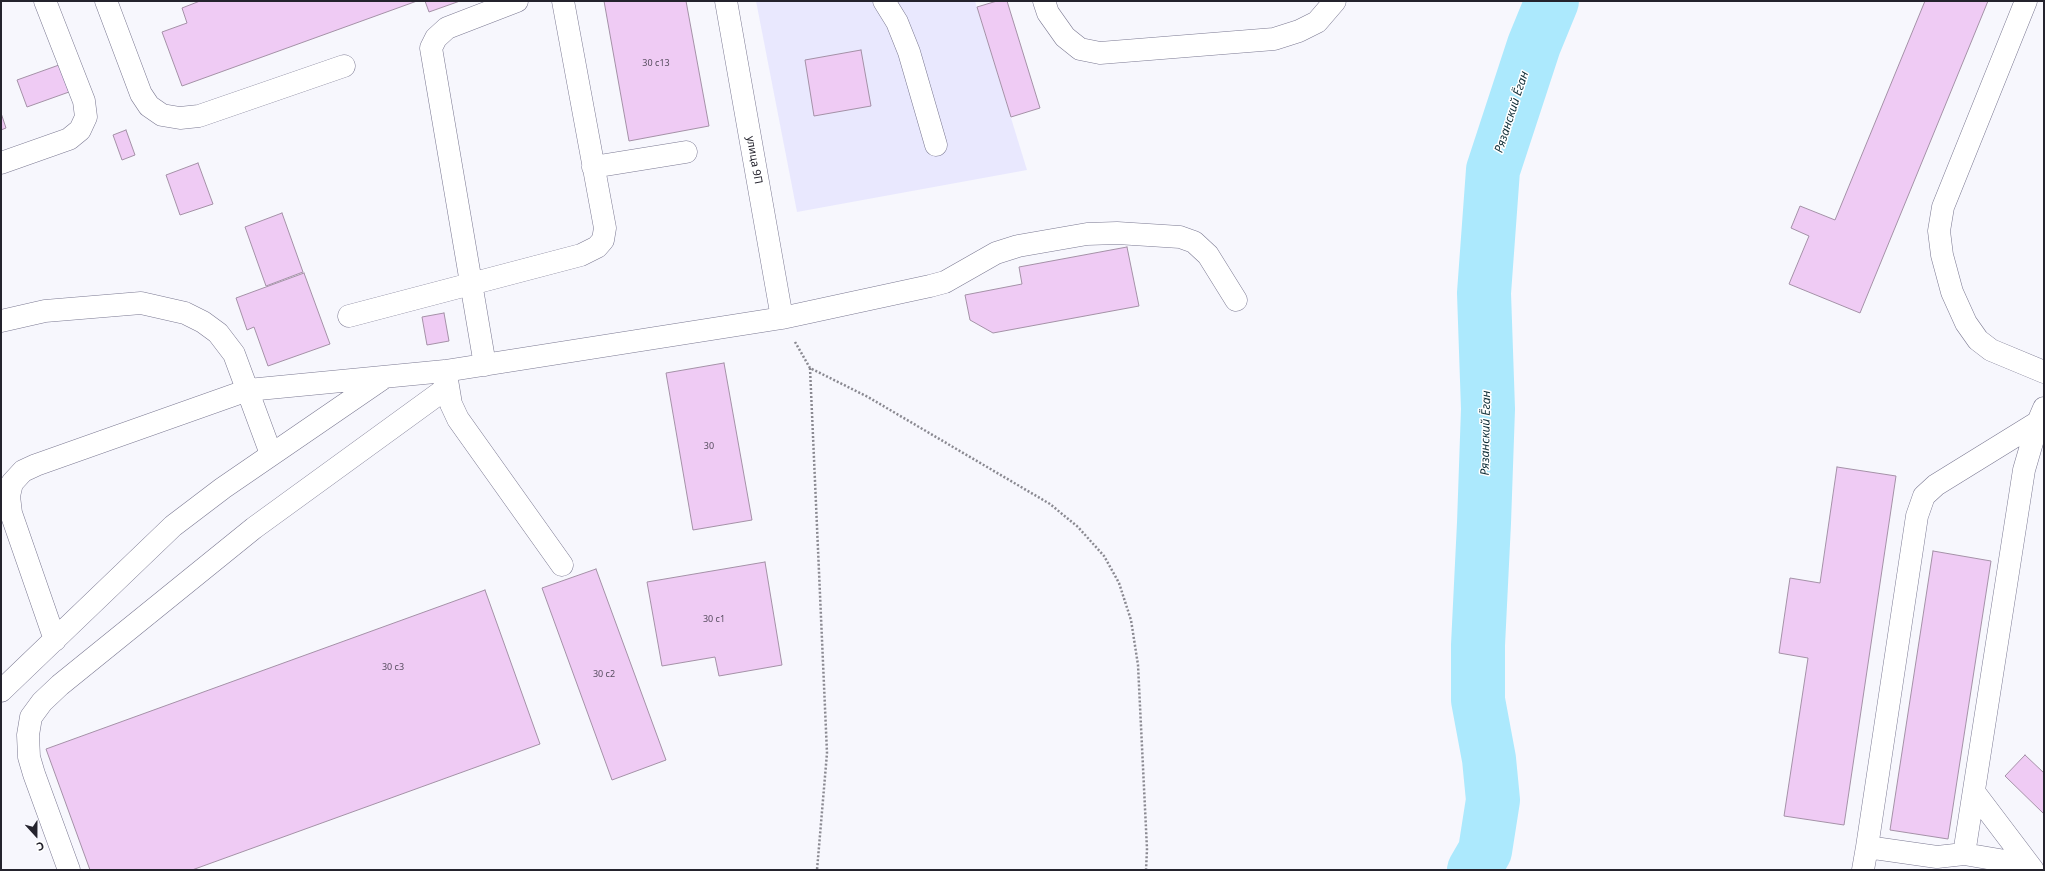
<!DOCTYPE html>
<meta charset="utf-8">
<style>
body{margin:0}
#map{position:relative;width:2045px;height:871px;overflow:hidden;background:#f7f7fd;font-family:"Noto Sans",sans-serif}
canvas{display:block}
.frame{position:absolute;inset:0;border:2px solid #24232d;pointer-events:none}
.north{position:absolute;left:16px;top:815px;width:40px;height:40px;-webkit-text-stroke:3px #fff;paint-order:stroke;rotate:159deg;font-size:11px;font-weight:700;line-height:16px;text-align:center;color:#24232d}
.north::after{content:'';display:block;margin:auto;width:14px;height:18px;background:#24232d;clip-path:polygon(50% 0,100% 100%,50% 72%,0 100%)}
</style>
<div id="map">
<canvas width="2045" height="871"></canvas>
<div class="frame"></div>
<div class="north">С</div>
</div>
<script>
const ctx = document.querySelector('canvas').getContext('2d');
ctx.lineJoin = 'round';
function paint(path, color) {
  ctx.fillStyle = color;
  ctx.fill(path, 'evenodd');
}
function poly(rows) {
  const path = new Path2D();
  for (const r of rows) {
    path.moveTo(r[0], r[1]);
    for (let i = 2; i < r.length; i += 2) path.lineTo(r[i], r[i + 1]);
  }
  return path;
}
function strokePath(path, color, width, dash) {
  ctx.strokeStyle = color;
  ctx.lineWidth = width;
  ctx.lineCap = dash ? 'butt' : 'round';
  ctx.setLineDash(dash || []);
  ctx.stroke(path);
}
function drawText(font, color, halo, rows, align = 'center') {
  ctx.font = font + ' "Noto Sans",sans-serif';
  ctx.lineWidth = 3;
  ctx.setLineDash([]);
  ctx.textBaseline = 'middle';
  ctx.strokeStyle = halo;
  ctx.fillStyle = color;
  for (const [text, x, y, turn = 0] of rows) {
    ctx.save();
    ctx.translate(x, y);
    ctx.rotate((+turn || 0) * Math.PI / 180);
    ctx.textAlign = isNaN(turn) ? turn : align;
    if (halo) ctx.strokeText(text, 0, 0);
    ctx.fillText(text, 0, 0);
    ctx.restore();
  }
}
const built = poly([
 [756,1,975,1,1027,170,797,212]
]);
const river = poly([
 [1474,870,1485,851,1493,800,1489,759,1478,700,1478,645,1484,523,1488,409,1484,293,1493,170,1534,45,1552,1]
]);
const building = poly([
 [200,1,417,1,182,86,162,32,187,23,182,8,200,1],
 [425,1,460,1,429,12,425,1],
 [604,1,686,1,709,126,629,141,604,1],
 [997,1,1007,1,1040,108,1011,117,977,7,997,1],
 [1925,1,1988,1,1860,313,1789,284,1809,236,1791,228,1800,206,1835,220,1925,1],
 [861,50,871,106,814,116,805,60,861,50],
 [59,65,69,92,27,107,17,80,59,65],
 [1,113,6,128,1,130,1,113],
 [126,130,135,155,122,160,113,135,126,130],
 [198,163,213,204,180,215,166,175,198,163],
 [282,213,303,272,266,286,245,227,282,213],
 [1127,247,1139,306,993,333,970,320,965,295,1022,284,1019,267,1127,247],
 [304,273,330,344,268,366,254,327,247,330,236,298,304,273],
 [444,313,449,341,427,345,422,317,444,313],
 [724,363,752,520,693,530,666,373,724,363],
 [1837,467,1896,476,1844,825,1784,816,1808,658,1779,653,1790,578,1820,583,1837,467],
 [1933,551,1991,561,1948,839,1890,830,1933,551],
 [765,562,782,665,719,676,715,657,662,666,647,582,765,562],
 [596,569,666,760,612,780,542,588,596,569],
 [485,590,540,744,192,870,90,870,46,749,485,590],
 [2025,755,2044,773,2044,814,2005,776,2025,755]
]);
const path = poly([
 [795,342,810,368,868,397,1050,504,1078,527,1104,556,1119,583,1131,620,1138,665,1147,849,1146,870],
 [810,368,827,753,817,870]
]);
const minor = poly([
 [106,1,141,94,149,106,162,115,180,118,199,116,344,66],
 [726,1,782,318],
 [884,1,897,22,909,52,936,145],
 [1044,1,1048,13,1065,37,1080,49,1100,53,1274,39,1299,31,1317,22,1335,1],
 [2026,1,1943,207,1939,231,1942,255,1952,292,1966,323,1978,340,1991,350,2044,372],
 [1,163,69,139,80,130,86,117,84,101,45,1],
 [593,167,686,152],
 [349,316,581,255,597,247,603,240,605,228,563,1],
 [1,321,45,311,141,303,185,313,203,322,218,333,234,354,271,454],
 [485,365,431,48,436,38,447,28,517,1],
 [446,374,451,404,458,419,562,565],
 [55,640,11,513,9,496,12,483,23,471,36,465,248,390,445,371,782,318,930,286,945,282,996,253,1018,246,1087,234,1117,233,1180,237,1194,242,1208,255,1236,300],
 [1,691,173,526,223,488,382,379],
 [1974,792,2033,870],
 [1867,847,1917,516,1924,496,1936,485,2038,422],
 [2029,865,1964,854,2024,470,2038,422,2044,408],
 [69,870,34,774,29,757,28,735,31,717,42,702,60,685,254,528,448,387],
 [1863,870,1867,847,1937,857,1964,854]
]);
const numberNames = [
 ["30 с13",656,63],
 ["30",709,446],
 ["30 с1",714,619],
 ["30 с3",393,667],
 ["30 с2",604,674]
];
const streetNames = [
 ["улица 9П",754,160,80]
];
const waterNames = [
 ["Рязанский Ёган",1512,112,-72],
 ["Рязанский Ёган",1486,433,-89]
];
paint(built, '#e9e8fe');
strokePath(river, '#ace9fd', 54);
paint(building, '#efcbf4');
strokePath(building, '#a491a7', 1);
strokePath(minor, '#7b7992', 23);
strokePath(path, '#8a8991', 2.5, [2, 2]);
strokePath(minor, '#fff', 22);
drawText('9px', '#574d5f', null, numberNames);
drawText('11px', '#24232d', '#fff', streetNames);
drawText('italic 12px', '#112f38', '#fff', waterNames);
</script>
